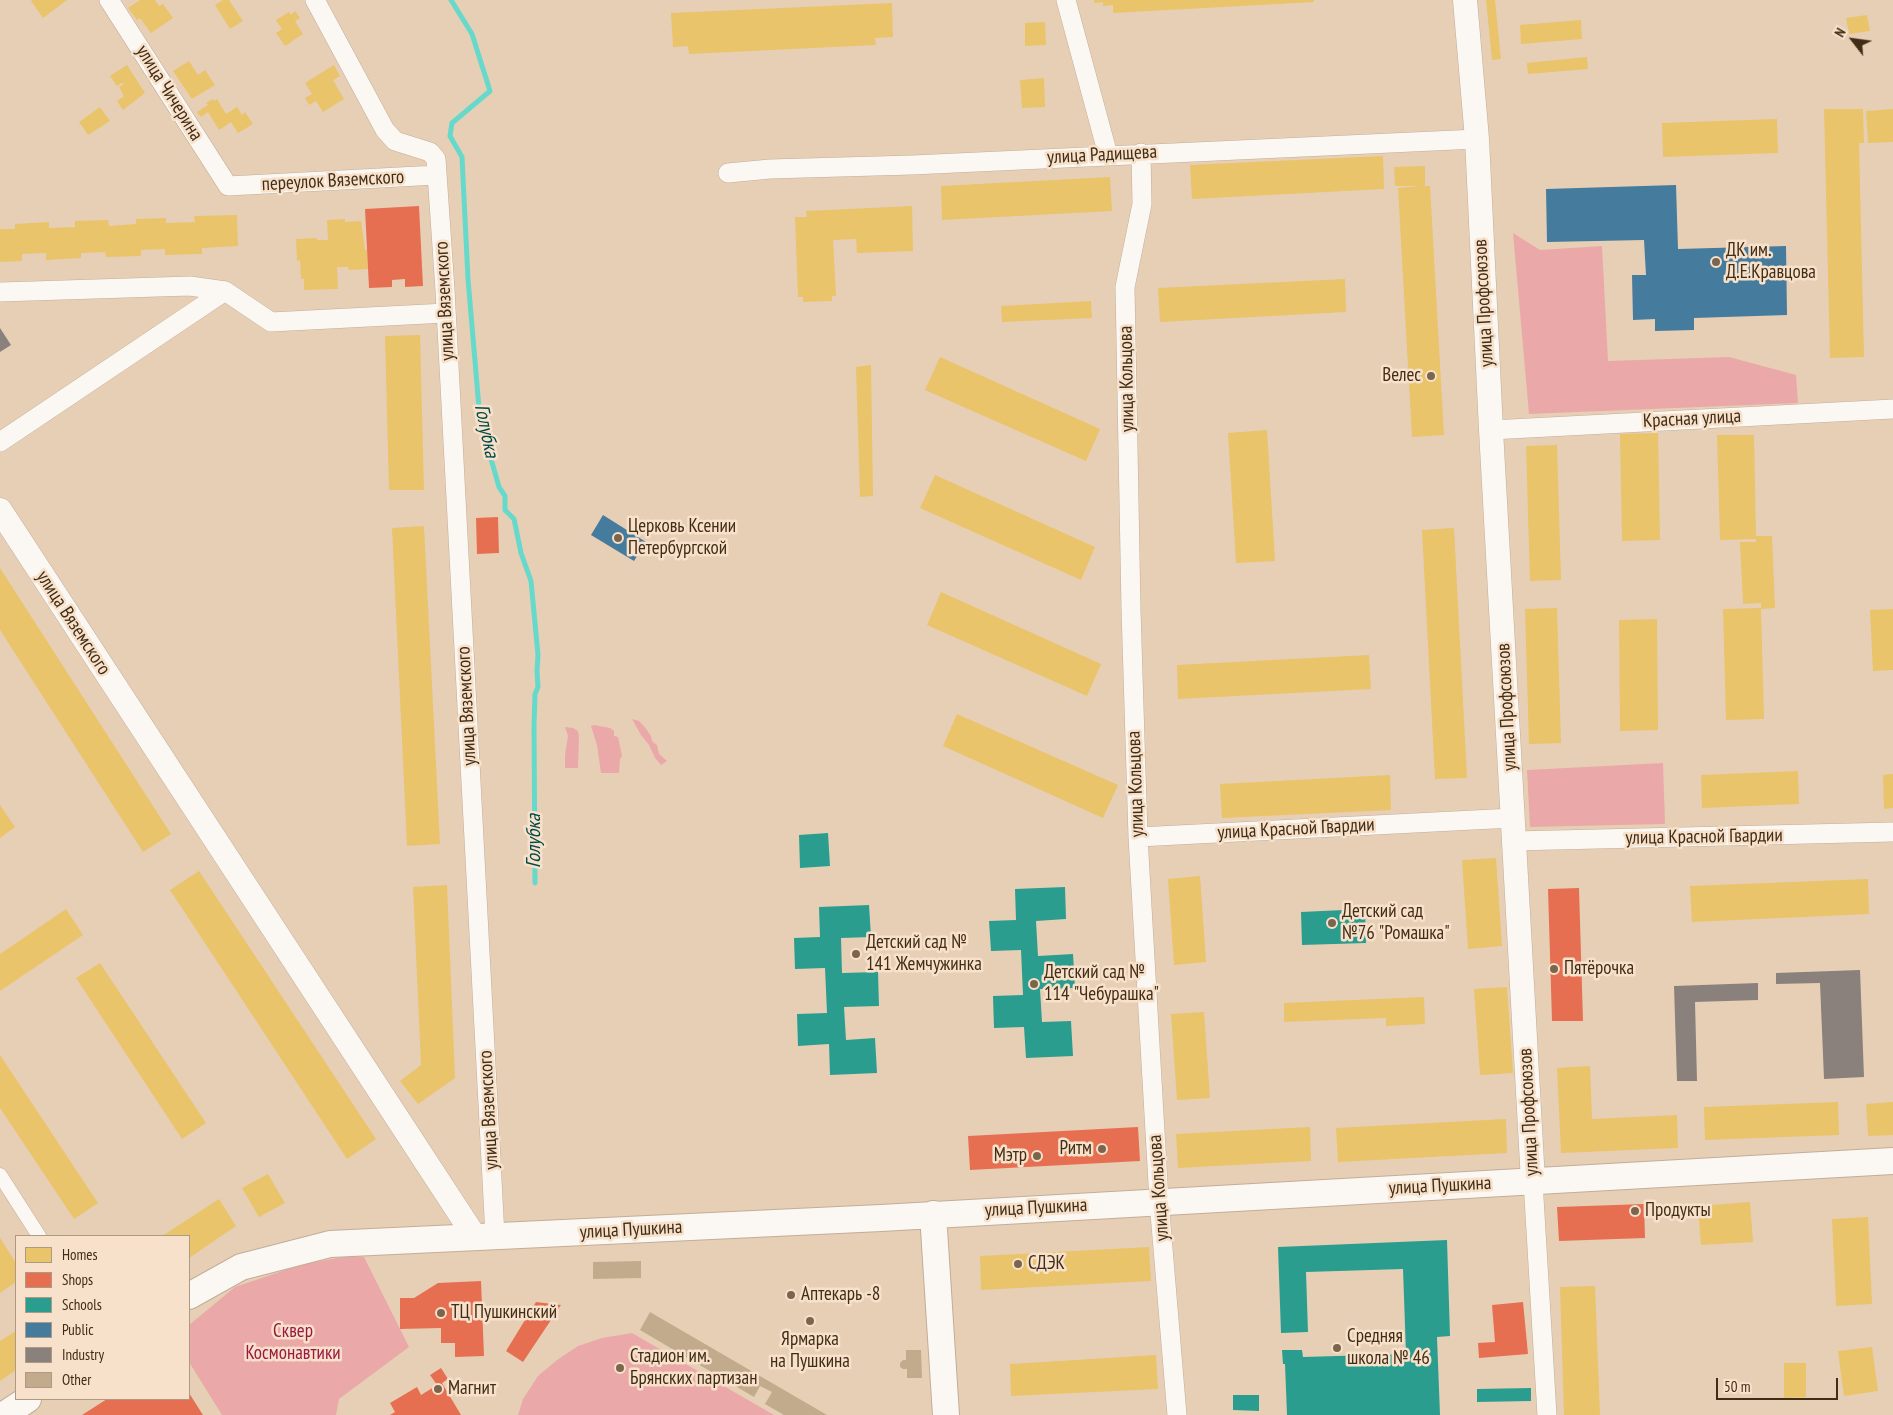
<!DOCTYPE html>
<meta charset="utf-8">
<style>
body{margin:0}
#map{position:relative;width:1893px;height:1415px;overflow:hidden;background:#e7cfb6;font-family:"PT Sans Narrow",sans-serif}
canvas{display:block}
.legend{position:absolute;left:15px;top:1235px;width:175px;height:165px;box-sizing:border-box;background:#f7e1cb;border:1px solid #ae9982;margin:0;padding:6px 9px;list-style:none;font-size:15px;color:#412c15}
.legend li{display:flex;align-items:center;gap:10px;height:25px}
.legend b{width:25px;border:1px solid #ae9982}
.north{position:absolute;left:1828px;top:15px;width:50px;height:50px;-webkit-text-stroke:4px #f7e1cb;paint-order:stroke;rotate:300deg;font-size:14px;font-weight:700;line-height:20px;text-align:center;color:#412c15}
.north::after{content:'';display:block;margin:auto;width:18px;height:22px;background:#412c15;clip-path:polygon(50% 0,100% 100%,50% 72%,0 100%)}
.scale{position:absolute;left:1716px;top:1378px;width:122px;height:22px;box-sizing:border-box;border:2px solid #412c15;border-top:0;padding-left:6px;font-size:15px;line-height:18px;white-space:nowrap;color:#412c15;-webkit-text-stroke:4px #f7e1cb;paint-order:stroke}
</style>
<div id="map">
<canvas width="1893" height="1415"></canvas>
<ul class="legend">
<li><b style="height:14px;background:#e9c46a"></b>Homes</li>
<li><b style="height:14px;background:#e76f51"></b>Shops</li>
<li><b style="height:14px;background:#2a9d8f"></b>Schools</li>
<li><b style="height:14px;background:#457b9d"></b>Public</li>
<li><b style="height:14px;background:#8a817c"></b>Industry</li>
<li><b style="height:14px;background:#c2aa8d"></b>Other</li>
</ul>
<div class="north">N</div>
<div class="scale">50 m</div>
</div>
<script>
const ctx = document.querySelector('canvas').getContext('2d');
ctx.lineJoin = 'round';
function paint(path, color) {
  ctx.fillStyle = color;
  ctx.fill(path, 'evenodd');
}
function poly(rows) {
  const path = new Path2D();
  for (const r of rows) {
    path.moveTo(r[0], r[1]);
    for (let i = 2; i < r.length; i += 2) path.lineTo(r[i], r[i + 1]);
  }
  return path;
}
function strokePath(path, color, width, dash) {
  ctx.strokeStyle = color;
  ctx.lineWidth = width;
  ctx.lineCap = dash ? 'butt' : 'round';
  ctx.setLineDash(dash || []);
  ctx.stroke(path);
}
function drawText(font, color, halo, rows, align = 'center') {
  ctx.font = font + ' "PT Sans Narrow",sans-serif';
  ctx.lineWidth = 5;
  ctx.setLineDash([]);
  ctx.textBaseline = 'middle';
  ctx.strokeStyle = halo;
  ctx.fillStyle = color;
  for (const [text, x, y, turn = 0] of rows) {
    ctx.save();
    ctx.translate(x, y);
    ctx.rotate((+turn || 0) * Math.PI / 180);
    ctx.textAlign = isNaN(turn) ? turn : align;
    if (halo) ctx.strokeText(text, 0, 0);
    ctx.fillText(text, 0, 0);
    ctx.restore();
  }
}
const green = poly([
 [1513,233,1540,250,1602,246,1608,361,1729,357,1796,375,1798,403,1529,414],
 [632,719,639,721,644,726,651,736,652,741,657,745,659,754,667,761,661,765,655,758,649,745,641,735],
 [594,725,610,728,614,731,614,736,618,737,622,756,620,759,619,773,601,773,597,745,591,726],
 [565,727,573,728,578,731,579,737,578,768,565,768,565,755,568,736],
 [1663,763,1665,824,1530,827,1527,770],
 [349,1256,364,1257,409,1347,339,1399,336,1415,222,1415,189,1362,189,1325,235,1287,303,1264],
 [632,1333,774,1415,518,1415,523,1399,538,1376,557,1360,578,1346,602,1338]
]);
const homes = poly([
 [32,0,67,0,43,18,31,1],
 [140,0,155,0,159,6,163,4,173,18,151,33,140,18,137,20,128,8],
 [223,0,229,0,243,21,230,29,215,5],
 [1094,0,1314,0,1314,2,1113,13,1113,5,1103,6,1103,2,1094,3],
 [1486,0,1495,0,1501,59,1492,60],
 [892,3,893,37,875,38,876,45,689,54,688,46,673,47,671,13],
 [295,11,300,18,295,21,303,34,285,46,276,33,282,29,276,20,289,12,291,15],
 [1867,15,1870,31,1849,34,1846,18],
 [1581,20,1582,39,1521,44,1520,25],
 [1045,22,1046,45,1025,46,1025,23],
 [1587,57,1588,69,1528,74,1527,63],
 [189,61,198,75,205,70,215,85,192,99,173,71],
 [127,65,145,93,123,110,117,101,124,96,119,87,124,84,122,83,117,86,110,76],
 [334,65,340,76,333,80,344,99,323,112,316,101,309,105,305,98,312,94,305,83],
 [1044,78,1045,107,1022,108,1020,80],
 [213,99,214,101,217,99,226,114,237,107,242,115,245,112,253,124,238,133,231,122,219,130,208,112,201,117,197,112,208,105,206,103],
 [100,107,110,121,88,135,79,122],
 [1824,109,1863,109,1864,143,1859,143,1864,357,1830,358],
 [1893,109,1893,142,1868,143,1866,111],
 [1777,119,1778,153,1663,157,1662,123],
 [1383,156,1384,189,1192,199,1190,165],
 [1425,166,1425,186,1430,186,1444,435,1412,437,1398,188,1421,186,1395,186,1394,167],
 [1110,177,1112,211,942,220,941,186],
 [912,206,913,251,857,253,856,239,833,240,836,296,832,296,832,301,803,302,803,297,798,297,795,217,807,217,806,211],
 [237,215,238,246,202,248,202,254,165,255,165,249,141,250,141,256,106,257,105,252,81,253,81,258,46,260,46,253,22,254,22,261,0,262,0,229,15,229,15,224,49,222,49,228,75,227,75,221,108,220,109,226,136,224,136,219,166,218,166,223,195,222,194,216],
 [345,219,345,222,361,221,365,250,367,250,368,269,349,270,348,267,337,267,338,289,304,290,304,279,301,279,300,260,297,261,296,239,317,238,317,240,328,240,327,220],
 [1345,279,1346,312,1160,322,1158,288],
 [1091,301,1092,318,1002,322,1001,306],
 [420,335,424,490,389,490,385,336],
 [940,357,1100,429,1086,461,925,390],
 [871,365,873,496,860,497,856,367],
 [1267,430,1275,561,1236,563,1228,433],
 [1658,433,1660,540,1622,541,1620,434],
 [1717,435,1754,435,1756,536,1772,536,1775,608,1761,609,1761,603,1743,604,1740,542,1756,542,1756,539,1720,540],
 [1557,445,1561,580,1530,581,1526,446],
 [935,475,1095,547,1081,580,920,508],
 [424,526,440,844,407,846,392,528],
 [1454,528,1467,778,1435,779,1422,530],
 [0,568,171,834,143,852,0,630],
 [941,592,1101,664,1087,696,927,625],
 [1557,608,1561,743,1529,744,1525,609],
 [1761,608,1764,719,1726,720,1723,609],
 [1893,609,1893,670,1873,671,1870,610],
 [1657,619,1658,730,1620,731,1619,620],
 [1369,655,1371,689,1178,699,1177,665],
 [957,714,1118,785,1103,818,943,746],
 [1798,771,1799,804,1702,808,1701,775],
 [1893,774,1893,808,1884,809,1883,775],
 [1390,775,1391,810,1222,818,1220,784],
 [0,805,15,827,0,838],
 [1496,858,1502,946,1468,949,1462,860],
 [199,871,376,1139,347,1159,170,890],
 [1200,876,1206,962,1174,965,1168,879],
 [1868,879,1869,914,1692,922,1690,886],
 [447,885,455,1078,418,1104,400,1081,421,1065,413,887],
 [66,909,83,935,0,991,0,954],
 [100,963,206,1123,182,1139,76,978],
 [1507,987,1513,1073,1480,1075,1474,989],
 [1424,997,1425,1024,1386,1026,1386,1018,1284,1022,1284,1003],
 [1204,1012,1210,1098,1177,1100,1171,1014],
 [0,1055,98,1203,74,1219,0,1108],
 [1590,1066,1592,1119,1677,1115,1678,1148,1561,1153,1557,1068],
 [1838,1102,1839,1135,1705,1140,1704,1107],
 [1893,1102,1893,1135,1868,1136,1866,1104],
 [1506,1119,1507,1153,1338,1162,1336,1128],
 [1310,1127,1311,1161,1178,1168,1176,1134],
 [268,1174,285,1203,259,1217,242,1188],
 [219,1199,236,1226,189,1258,189,1236,162,1236],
 [1750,1202,1753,1242,1701,1245,1698,1206],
 [1868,1217,1872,1304,1836,1306,1832,1219],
 [0,1238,16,1263,16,1282,0,1293],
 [1149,1247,1151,1281,981,1290,980,1256],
 [1595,1286,1600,1415,1564,1415,1560,1287],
 [16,1331,16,1370,0,1381,0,1341],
 [1872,1347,1878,1391,1844,1396,1838,1351],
 [1156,1355,1158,1389,1011,1396,1010,1364],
 [1784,1363,1806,1363,1806,1397,1784,1398]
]);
const shops = poly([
 [419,206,423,286,405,287,405,279,392,280,392,287,369,288,365,209],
 [498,517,499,553,477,554,476,518],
 [1579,888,1583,1021,1552,1021,1548,889],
 [1138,1127,1140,1161,970,1170,968,1136],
 [1644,1204,1645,1238,1559,1241,1557,1207],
 [481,1281,484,1356,455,1357,455,1343,441,1343,441,1328,400,1329,400,1298,414,1298,438,1283],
 [536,1302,561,1305,523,1362,506,1351],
 [1523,1302,1528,1354,1479,1358,1478,1343,1495,1342,1492,1305],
 [441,1368,448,1379,442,1383,461,1415,390,1415,395,1412,390,1403,417,1387,421,1395,437,1385,430,1375],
 [189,1393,203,1415,82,1415,107,1399,189,1399]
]);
const schools = poly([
 [828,833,830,866,800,868,799,835],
 [1065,887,1066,919,1036,921,1038,956,1073,954,1075,988,1040,989,1042,1022,1071,1021,1073,1056,1026,1058,1024,1027,994,1028,993,996,1023,995,1021,950,991,951,989,921,1016,920,1015,889],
 [869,905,871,937,841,938,842,973,878,972,879,1006,844,1007,846,1040,875,1038,877,1073,830,1075,829,1044,798,1046,797,1014,827,1013,825,968,795,969,794,938,820,937,819,907],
 [1365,909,1366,943,1302,945,1301,912],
 [1447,1240,1450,1336,1437,1337,1440,1415,1287,1415,1285,1364,1283,1364,1282,1350,1302,1350,1303,1357,1406,1354,1403,1269,1306,1272,1308,1332,1281,1333,1278,1247],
 [1531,1388,1531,1401,1477,1402,1477,1389],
 [1233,1395,1259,1395,1259,1411,1233,1410]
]);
const public = poly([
 [1676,185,1678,249,1786,246,1787,315,1694,318,1694,330,1655,331,1655,319,1633,320,1632,275,1646,275,1644,240,1547,242,1546,189],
 [603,515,646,542,634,561,591,535]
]);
const industry = poly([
 [0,328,11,345,0,352],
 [1860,970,1864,1077,1824,1079,1820,983,1776,984,1776,973],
 [1758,983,1758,1000,1695,1002,1697,1081,1677,1081,1674,986]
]);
const stream = poly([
 [451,0,472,34,490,91,452,123,450,136,462,157,468,279,480,420,499,487,505,496,505,510,514,519,521,553,531,581,538,655,537,671,538,687,535,694,534,725,535,883]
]);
const building = poly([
 [641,1261,641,1278,593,1279,593,1262],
 [650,1312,827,1415,784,1415,765,1404,772,1392,760,1386,754,1397,640,1330],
 [906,1350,921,1350,922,1378,907,1378,907,1369,903,1369,900,1367,900,1363,903,1360,906,1360]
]);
const pedestrian = poly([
 [0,1175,39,1236]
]);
const minor = poly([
 [109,0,228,186,437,175],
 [315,0,385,130,395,141,430,152,436,159,445,290,495,1236],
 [1066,0,1108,155],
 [1141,153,1142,204,1125,287,1131,609,1138,837,1159,1201,1177,1415],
 [728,173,770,169,912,165,1477,139],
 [0,292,190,286,225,291],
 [1491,430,1893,409],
 [0,442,225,291,271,322,446,313],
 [1138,837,1513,818],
 [1514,841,1893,832],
 [1533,1181,1547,1415]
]);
const tertiary = poly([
 [1465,0,1477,139,1491,430,1533,1181],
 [0,510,475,1237]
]);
const secondary = poly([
 [933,1214,946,1415],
 [189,1296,241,1267,330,1244,881,1218,1893,1161],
 [4,1415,28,1399]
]);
const markers = [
 [1716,262,5,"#7b654d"],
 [1431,376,5,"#7b654d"],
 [618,538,5,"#7b654d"],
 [1332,923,5,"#7b654d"],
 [856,954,5,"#7b654d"],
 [1554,969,5,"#7b654d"],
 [1034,984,5,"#7b654d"],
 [1102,1149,5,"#7b654d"],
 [1037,1156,5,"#7b654d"],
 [1635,1211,5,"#7b654d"],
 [1018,1264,5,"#7b654d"],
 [791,1295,5,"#7b654d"],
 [441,1313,5,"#7b654d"],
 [810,1321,5,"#7b654d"],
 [1337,1348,5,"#7b654d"],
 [620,1368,5,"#7b654d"],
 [438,1389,5,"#7b654d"]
];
const streetNames = [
 ["улица Чичерина",169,93,58],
 ["улица Радищева",1102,155,-3],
 ["переулок Вяземского",333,181,-3],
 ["улица Вяземского",445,301,-93],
 ["улица Профсоюзов",1484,303,-93],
 ["улица Кольцова",1127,379,-91],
 ["Красная улица",1692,419,-3],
 ["улица Вяземского",73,623,57],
 ["улица Вяземского",467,706,-93],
 ["улица Профсоюзов",1507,707,-93],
 ["улица Кольцова",1136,784,-92],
 ["улица Красной Гвардии",1296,829,-3],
 ["улица Красной Гвардии",1704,837,-1],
 ["улица Вяземского",489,1110,-93],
 ["улица Профсоюзов",1529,1112,-93],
 ["улица Пушкина",1440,1186,-3],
 ["улица Кольцова",1159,1188,-94],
 ["улица Пушкина",1036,1208,-3],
 ["улица Пушкина",631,1230,-3]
];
const poiNames = [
 ["ДК им.",1726,251],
 ["Д.Е.Кравцова",1726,273],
 ["Велес",1421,376,"right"],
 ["Церковь Ксении",628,527],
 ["Петербургской",628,549],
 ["Детский сад",1342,912],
 ["№76 \"Ромашка\"",1342,934],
 ["Детский сад №",866,943],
 ["141 Жемчужинка",866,965],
 ["Пятёрочка",1564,969],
 ["Детский сад №",1044,973],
 ["114 \"Чебурашка\"",1044,995],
 ["Ритм",1092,1149,"right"],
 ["Мэтр",1027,1156,"right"],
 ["Продукты",1645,1211],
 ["СДЭК",1028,1264],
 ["Аптекарь -8",801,1295],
 ["ТЦ Пушкинский",451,1313],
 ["Средняя",1347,1337],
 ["школа № 46",1347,1359],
 ["Ярмарка",810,1340,"center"],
 ["на Пушкина",810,1362,"center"],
 ["Стадион им.",630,1357],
 ["Брянских партизан",630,1379],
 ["Магнит",448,1389]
];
const parkNames = [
 ["Сквер",293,1332],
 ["Космонавтики",293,1354]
];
const waterNames = [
 ["Голубка",486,431,78],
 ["Голубка",534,841,-90]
];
paint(green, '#eaa9a8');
paint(homes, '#e9c46a');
paint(shops, '#e76f51');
paint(schools, '#2a9d8f');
paint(public, '#457b9d');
paint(industry, '#8a817c');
strokePath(stream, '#66d9ca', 5);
paint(building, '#c2aa8d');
strokePath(pedestrian, '#c2ad97', 15);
strokePath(minor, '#c2ad97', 20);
strokePath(tertiary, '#c2ad97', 25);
strokePath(secondary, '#c2ad97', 28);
strokePath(pedestrian, '#fbf8f4', 14);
strokePath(minor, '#fbf8f4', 19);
strokePath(tertiary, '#fbf8f4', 24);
strokePath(secondary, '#fbf8f4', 26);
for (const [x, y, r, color] of markers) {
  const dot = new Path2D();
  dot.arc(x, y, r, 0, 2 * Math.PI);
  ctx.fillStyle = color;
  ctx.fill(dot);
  strokePath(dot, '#f7e1cb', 2);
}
drawText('19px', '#412c15', '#f7e1cb', streetNames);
drawText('19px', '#412c15', '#f7e1cb', poiNames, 'left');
drawText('19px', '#991843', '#f7e1cb', parkNames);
drawText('italic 20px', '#004a46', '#f7e1cb', waterNames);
</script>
